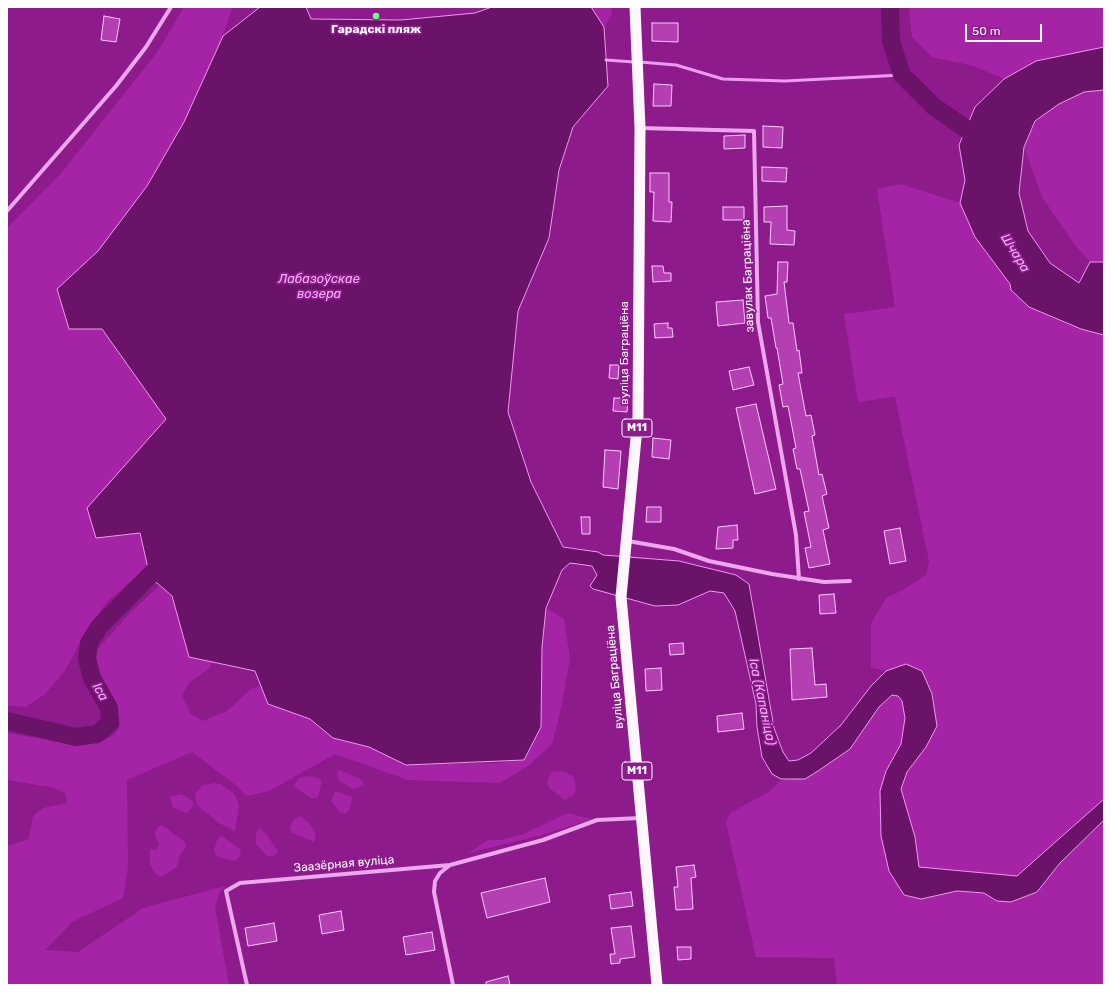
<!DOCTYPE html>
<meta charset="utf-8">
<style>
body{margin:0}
#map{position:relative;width:1111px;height:992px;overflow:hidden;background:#8d1b8c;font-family:Rubik,sans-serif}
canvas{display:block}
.frame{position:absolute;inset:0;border:8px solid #fff;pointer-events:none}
.scale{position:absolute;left:965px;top:24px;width:77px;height:18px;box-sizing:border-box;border:2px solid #fff;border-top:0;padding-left:5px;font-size:12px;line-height:14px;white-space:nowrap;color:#fff;-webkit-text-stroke:3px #8d1b8c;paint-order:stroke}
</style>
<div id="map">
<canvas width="1111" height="992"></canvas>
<div class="frame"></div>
<div class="scale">50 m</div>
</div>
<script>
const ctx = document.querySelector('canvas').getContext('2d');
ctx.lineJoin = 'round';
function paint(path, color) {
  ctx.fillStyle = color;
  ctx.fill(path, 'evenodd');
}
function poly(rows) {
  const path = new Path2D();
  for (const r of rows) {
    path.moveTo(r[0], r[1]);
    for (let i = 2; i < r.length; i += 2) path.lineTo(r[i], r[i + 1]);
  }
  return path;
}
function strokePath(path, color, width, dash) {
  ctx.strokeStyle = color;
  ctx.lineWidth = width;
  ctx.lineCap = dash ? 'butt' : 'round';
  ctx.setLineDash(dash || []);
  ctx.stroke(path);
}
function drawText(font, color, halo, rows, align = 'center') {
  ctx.font = font + ' Rubik,sans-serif';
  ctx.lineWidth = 3.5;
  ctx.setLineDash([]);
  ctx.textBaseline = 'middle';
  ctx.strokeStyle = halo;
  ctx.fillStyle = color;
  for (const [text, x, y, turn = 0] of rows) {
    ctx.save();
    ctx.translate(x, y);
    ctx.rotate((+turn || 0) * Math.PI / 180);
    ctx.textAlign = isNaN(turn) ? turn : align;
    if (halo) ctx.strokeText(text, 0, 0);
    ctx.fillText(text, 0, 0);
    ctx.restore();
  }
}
const green = poly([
 [184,7,232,8,223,36,184,122,147,186,98,251,58,289,102,329,166,419,88,508,96,538,140,532,148,566,106,603,87,630,64,672,44,695,25,707,7,705,7,228,63,171,158,51],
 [591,7,611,7,612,14,604,27],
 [909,7,1104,7,1104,47,1036,61,1004,79,974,66,932,57,912,37],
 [1104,90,1104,262,1090,262,1074,244,1042,197,1024,147,1036,121,1048,112,1059,104,1084,92],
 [901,184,960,203,975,237,1010,284,1052,318,1081,329,1104,335,1104,799,1017,876,918,867,915,837,901,789,907,772,926,747,907,664,886,671,871,668,871,624,886,598,905,589,926,575,929,561,895,397,858,402,844,314,895,307,877,189],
 [160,585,172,598,189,656,212,662,210,668,189,683,182,695,190,713,203,721,227,711,251,689,261,686,268,704,310,719,333,738,369,747,406,765,496,763,524,760,542,647,546,608,564,619,570,659,560,713,552,744,528,766,500,783,408,780,335,754,269,791,246,796,237,786,192,752,127,780,128,867,123,898,72,922,45,950,78,952,143,908,225,886,219,894,215,907,229,985,7,985,7,846,29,839,33,816,43,808,67,803,65,793,55,788,7,780,7,733,76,745,100,742,114,735,120,726,119,718,114,704,96,669,95,658,97,650,130,613],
 [892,695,898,695,902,701,905,718,901,744,886,771,921,899,957,891,984,893,997,901,1042,887,1060,863,1104,820,1104,985,837,985,834,958,756,957,726,822,730,813,769,792,780,781,796,778,805,779,850,749,879,707],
 [339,770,362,780,364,785,354,789,339,781,337,775],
 [562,771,574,777,576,788,574,795,565,800,549,788,547,783,551,772],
 [312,776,322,780,318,797,313,799,293,786,301,777],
 [215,783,221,784,235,795,239,806,235,831,219,823,197,805,195,794,203,785],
 [335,791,352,797,350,808,347,813,341,813,331,801],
 [181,794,191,800,194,804,187,813,173,808,170,797],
 [567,813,592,819,542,835,468,853,488,840,500,840,524,834],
 [301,816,310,824,316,834,314,842,292,833,290,828,295,818],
 [161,825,184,841,187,846,179,856,177,867,161,877,156,874,150,865,150,849,156,850,159,845,155,835,156,829],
 [259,828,268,836,278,852,274,856,267,856,256,844,256,833],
 [222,836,241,850,240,856,235,861,218,857,214,851,217,840]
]);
const water = poly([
 [260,7,306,7,311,19,401,20,475,13,492,7,591,7,604,27,608,86,573,127,559,170,549,238,518,311,508,412,531,482,563,547,598,552,603,555,679,561,736,575,749,584,774,728,783,752,789,761,798,760,811,753,841,725,871,686,886,671,906,664,922,671,932,694,937,726,926,747,907,772,901,789,915,837,919,867,1017,876,1104,799,1104,820,1060,863,1037,892,1011,902,997,901,984,893,957,891,921,899,904,895,889,871,881,836,880,791,886,771,901,744,905,718,902,701,898,696,892,695,879,707,850,749,818,771,805,779,781,779,772,774,762,757,757,727,756,704,735,611,724,593,710,591,678,605,655,606,593,589,590,586,597,575,592,566,570,563,562,570,546,608,542,647,541,727,524,760,406,765,369,747,333,738,310,719,268,704,255,671,189,657,172,596,150,577,140,533,96,538,87,508,166,419,102,329,69,329,57,289,98,251,147,186,184,122,223,36,260,7],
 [1104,47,1104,90,1084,92,1059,104,1035,121,1024,147,1019,193,1028,231,1050,263,1079,283,1090,262,1104,262,1104,335,1081,329,1029,307,1011,290,1010,284,975,237,960,203,965,180,959,145,975,107,1004,79,1036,61,1104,47]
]);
const stream = poly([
 [606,60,634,62],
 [640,62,676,65,723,79,785,81,902,75]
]);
const river = poly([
 [890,7,891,41,902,75,933,106,985,142],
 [7,721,76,737,97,734,110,723,109,708,92,678,87,659,89,643,99,627,166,559]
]);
const building = poly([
 [104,16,120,19,116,42,101,40,104,16],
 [652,23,678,23,678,42,652,41,652,23],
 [654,84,672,85,671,106,653,106,654,84],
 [763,126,783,127,782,148,763,147,763,126],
 [745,135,745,148,724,149,724,136,745,135],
 [762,167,787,168,786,182,762,181,762,167],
 [650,173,669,173,669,202,672,202,671,222,653,221,654,192,650,192,650,173],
 [787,206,787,230,795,231,794,245,770,244,771,222,764,222,764,207,787,206],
 [723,207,744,207,744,220,723,220,723,207],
 [778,262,788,262,787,282,784,282,789,323,793,323,797,351,799,350,802,373,798,373,806,416,811,415,815,435,812,436,819,475,822,474,827,494,822,496,829,528,823,530,830,564,809,568,805,548,811,547,804,512,809,511,800,469,797,469,793,449,796,448,788,406,783,407,779,385,783,384,777,348,776,348,771,318,768,318,765,296,777,294,778,262],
 [652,266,663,266,664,273,671,273,671,281,653,282,652,266],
 [743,300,745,323,718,326,716,302,743,300],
 [668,323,668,328,672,328,673,337,655,338,654,324,668,323],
 [610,365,619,365,618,379,609,378,610,365],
 [749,367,754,385,733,390,729,371,749,367],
 [614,398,628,398,627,412,613,411,614,398],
 [756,404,776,489,755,494,736,408,756,404],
 [653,438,671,440,669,459,652,457,653,438],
 [605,450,621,451,618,489,603,487,605,450],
 [647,507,661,507,661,522,646,522,647,507],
 [581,517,590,517,590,534,582,534,581,517],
 [737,525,738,540,733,540,733,548,716,549,718,527,737,525],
 [900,528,906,561,890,564,884,531,900,528],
 [834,594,836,613,820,614,819,595,834,594],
 [683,643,684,654,670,655,669,644,683,643],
 [812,648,815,685,826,684,827,697,792,700,790,649,812,648],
 [661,668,662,690,646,691,645,669,661,668],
 [742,713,744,729,718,732,717,716,742,713],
 [694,865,696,877,691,878,693,909,676,910,674,887,678,887,676,867,694,865],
 [545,878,550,902,487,918,481,893,545,878],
 [631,892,633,906,611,909,609,895,631,892],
 [341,911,344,930,322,934,319,915,341,911],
 [274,923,277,941,248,946,245,928,274,923],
 [631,926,635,957,620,959,620,963,611,964,610,954,615,954,611,928,631,926],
 [432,932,435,950,406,955,403,937,432,932],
 [677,947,691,947,691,959,678,960,677,947],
 [508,976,510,985,486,985,486,982,508,976]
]);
const minor = poly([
 [640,128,754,131,758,322,796,535,799,579],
 [7,211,116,86,146,47,171,7],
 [628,541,674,549,709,561,772,574,824,582,850,581],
 [247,985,226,891,240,883,450,865],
 [453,985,434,892,435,881,440,873,450,865,543,840,597,820,641,818]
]);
const trunk = poly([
 [635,7,640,128,638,417,621,597,657,985]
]);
const markers = [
 [376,16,4,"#64ff7c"]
];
const shields = [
 [637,428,30],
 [637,771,30]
];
const shieldNames = [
 ["М11",637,428],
 ["М11",637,771]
];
const poiNames = [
 ["Гарадскі пляж",376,30]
];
const streetNames = [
 ["завулак Баграціёна",748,276,-92],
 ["вуліца Баграціёна",625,353,-90],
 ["вуліца Баграціёна",615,677,-95],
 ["Заазёрная вуліца",344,864,-5]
];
const waterNames = [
 ["Шчара",1015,253,58],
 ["Лабазоўскае",319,279],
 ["возера",319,294],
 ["Іса",100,692,60],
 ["Іса (Капаніца)",762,702,78]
];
paint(green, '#a524a6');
paint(water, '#6b1269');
strokePath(water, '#ee9af0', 1);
strokePath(stream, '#ee9af0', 3);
strokePath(river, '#6b1269', 18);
paint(building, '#b33fb3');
strokePath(building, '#f9cdfa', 1);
strokePath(minor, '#eda7ed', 4);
strokePath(trunk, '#fff6fe', 11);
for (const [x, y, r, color] of markers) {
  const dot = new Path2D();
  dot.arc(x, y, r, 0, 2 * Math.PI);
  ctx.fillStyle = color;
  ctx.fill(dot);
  strokePath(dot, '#8d1b8c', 1.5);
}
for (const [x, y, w] of shields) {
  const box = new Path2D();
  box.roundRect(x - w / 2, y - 9, w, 18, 3);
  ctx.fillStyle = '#8d1b8c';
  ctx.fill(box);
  strokePath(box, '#fff', 1);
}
drawText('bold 11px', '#fff', null, shieldNames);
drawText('bold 12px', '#fff', '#8d1b8c', poiNames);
drawText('12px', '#fff', '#8d1b8c', streetNames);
drawText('italic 13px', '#f4b3f5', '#8d1b8c', waterNames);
</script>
